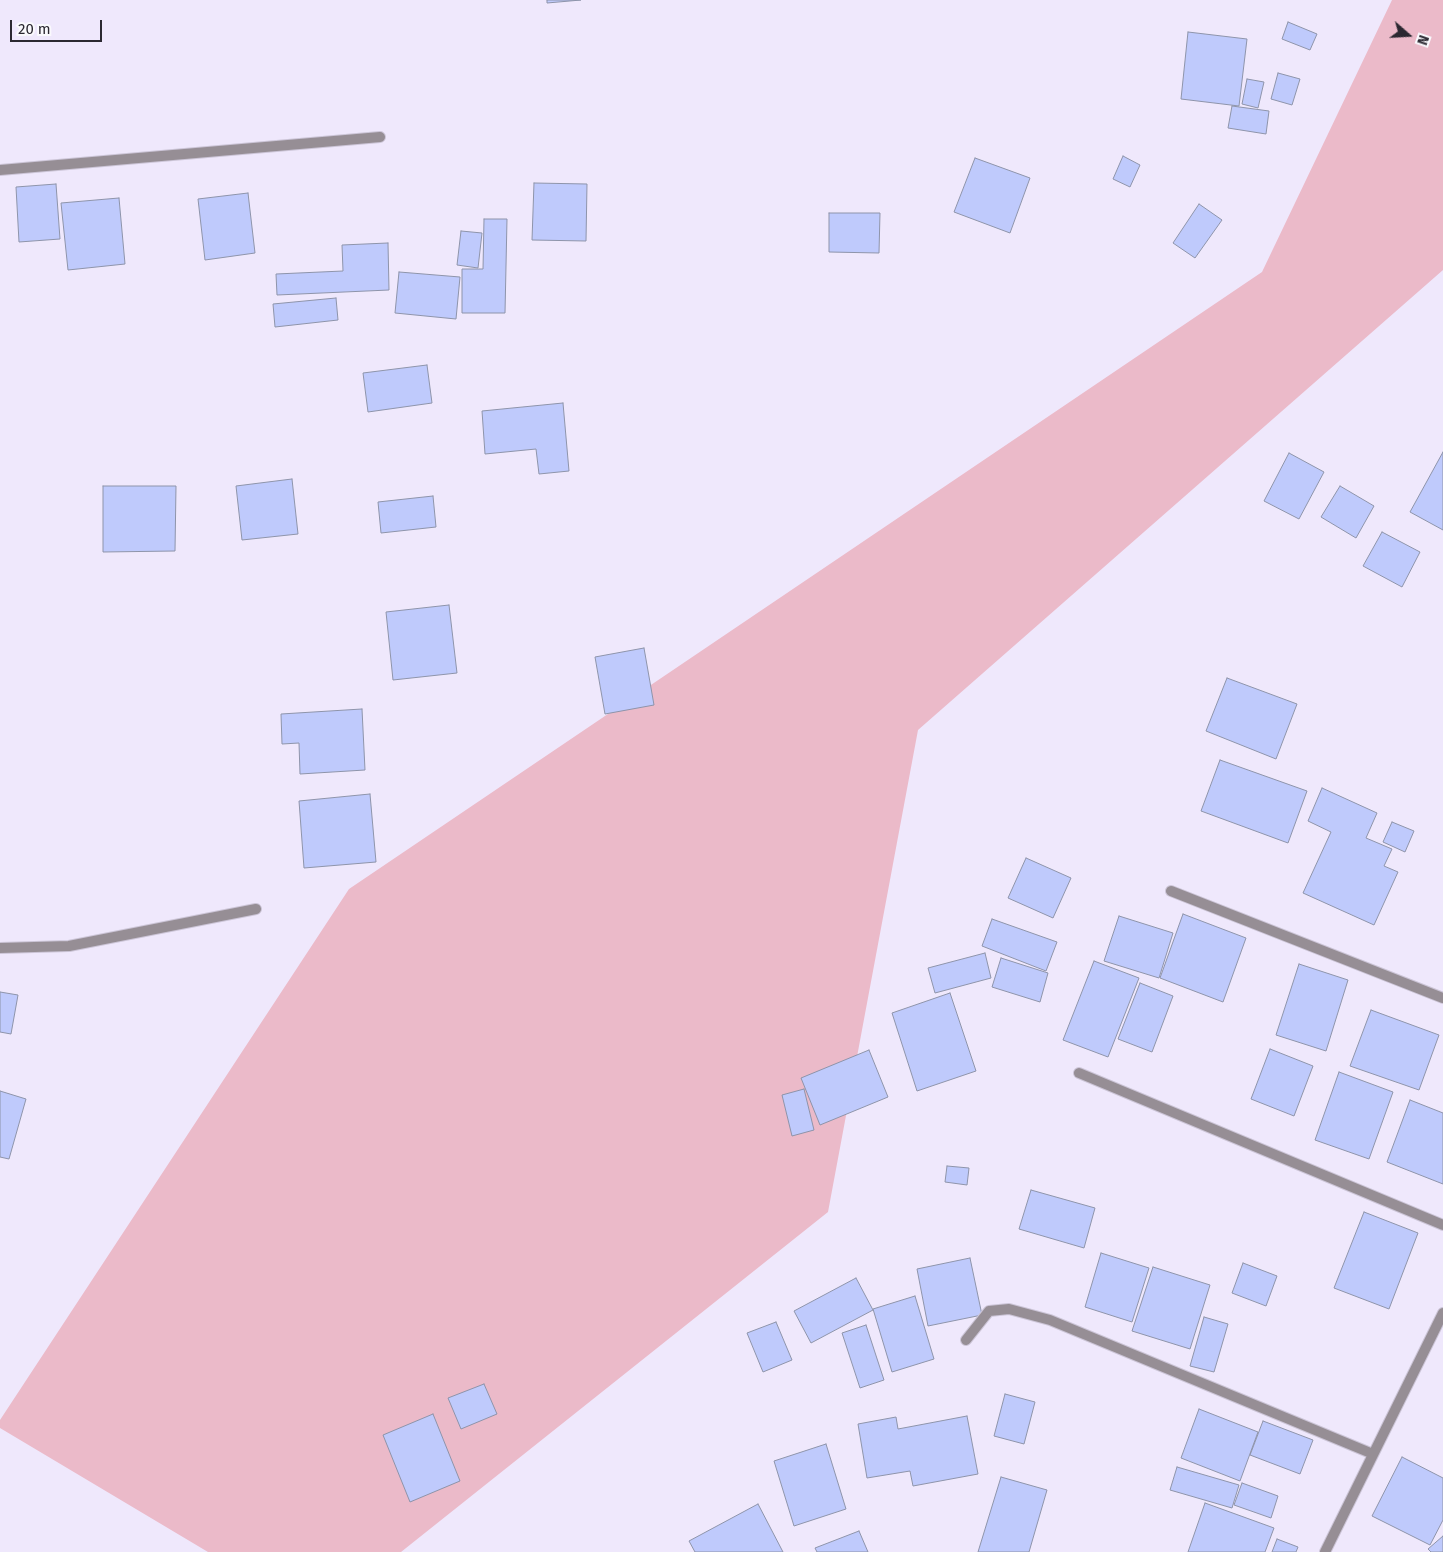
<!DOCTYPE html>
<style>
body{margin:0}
#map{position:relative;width:1443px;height:1552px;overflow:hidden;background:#efe8fc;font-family:"Fira Sans",sans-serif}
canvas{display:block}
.north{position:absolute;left:1383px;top:10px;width:50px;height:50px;-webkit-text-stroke:4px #faf9fd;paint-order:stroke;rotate:109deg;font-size:14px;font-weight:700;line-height:20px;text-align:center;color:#2b2831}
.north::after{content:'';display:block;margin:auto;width:18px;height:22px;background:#2b2831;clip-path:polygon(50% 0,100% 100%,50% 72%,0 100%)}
.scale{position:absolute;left:10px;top:20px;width:92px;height:22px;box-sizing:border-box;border:2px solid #2b2831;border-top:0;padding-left:6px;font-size:15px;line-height:18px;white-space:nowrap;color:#2b2831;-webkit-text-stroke:4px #faf9fd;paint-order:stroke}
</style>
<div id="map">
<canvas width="1443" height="1552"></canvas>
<div class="north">N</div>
<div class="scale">20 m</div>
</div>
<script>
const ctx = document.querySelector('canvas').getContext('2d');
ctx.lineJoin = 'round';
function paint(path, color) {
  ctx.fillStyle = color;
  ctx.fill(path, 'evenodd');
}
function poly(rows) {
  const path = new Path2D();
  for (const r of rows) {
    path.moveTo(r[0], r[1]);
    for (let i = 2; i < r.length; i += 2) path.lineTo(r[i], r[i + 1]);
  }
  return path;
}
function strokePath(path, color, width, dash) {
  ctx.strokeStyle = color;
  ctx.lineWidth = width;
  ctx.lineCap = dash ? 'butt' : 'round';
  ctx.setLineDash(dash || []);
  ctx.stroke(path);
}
const green = poly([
 [1392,0,1443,0,1443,270,918,730,828,1212,401,1552,208,1552,0,1428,0,1420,349,889,1262,272]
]);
const building = poly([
 [547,0,581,0,547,3,547,0],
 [1288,22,1317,34,1310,50,1282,39,1288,22],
 [1188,32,1247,39,1239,106,1181,99,1188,32],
 [1278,73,1300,79,1292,105,1271,99,1278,73],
 [1247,79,1264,82,1258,108,1242,104,1247,79],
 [1232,106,1269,111,1266,134,1228,128,1232,106],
 [1123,156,1140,165,1130,187,1113,179,1123,156],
 [975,158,1030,178,1010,233,954,212,975,158],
 [534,183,587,184,586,241,532,240,534,183],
 [56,184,60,239,19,242,16,187,56,184],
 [248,193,255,253,205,260,198,199,248,193],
 [119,198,125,264,68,270,61,203,119,198],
 [1199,204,1222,220,1195,258,1173,243,1199,204],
 [829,213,880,213,879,253,829,252,829,213],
 [484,219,507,219,505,313,462,313,462,269,483,269,484,219],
 [461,231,482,233,478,268,457,265,461,231],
 [388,243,389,290,277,295,276,274,343,271,342,245,388,243],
 [399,272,460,277,456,319,395,313,399,272],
 [336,298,338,320,275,327,273,304,336,298],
 [427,365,432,403,368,412,363,373,427,365],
 [563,403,569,471,539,474,536,449,485,454,482,411,563,403],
 [1443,452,1443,530,1410,512,1443,452],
 [1289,453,1324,472,1299,519,1264,501,1289,453],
 [292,479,298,534,242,540,236,486,292,479],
 [103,486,176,486,175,551,103,552,103,486],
 [1340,486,1374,506,1356,538,1321,517,1340,486],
 [433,496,436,527,381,533,378,502,433,496],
 [1382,532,1420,552,1402,587,1363,566,1382,532],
 [449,605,457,673,393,680,386,612,449,605],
 [644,648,654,705,605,714,595,657,644,648],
 [1227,678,1297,704,1276,759,1206,731,1227,678],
 [362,709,365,770,300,774,299,743,282,744,281,714,362,709],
 [1220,760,1307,791,1288,843,1201,811,1220,760],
 [1322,788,1377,813,1366,838,1392,849,1384,866,1398,872,1374,925,1303,893,1331,832,1308,821,1322,788],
 [370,794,376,862,304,868,299,801,370,794],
 [1392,822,1414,831,1405,852,1383,842,1392,822],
 [1026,858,1071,878,1053,918,1008,898,1026,858],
 [1183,914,1246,938,1223,1002,1160,978,1183,914],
 [1119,916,1173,933,1159,978,1104,961,1119,916],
 [992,919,1057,942,1046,971,982,946,992,919],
 [985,953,991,978,935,993,928,968,985,953],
 [1001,958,1048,973,1040,1002,992,987,1001,958],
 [1094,961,1139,978,1108,1057,1063,1040,1094,961],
 [1299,964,1348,980,1326,1051,1276,1035,1299,964],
 [1140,983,1173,996,1152,1052,1118,1039,1140,983],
 [0,992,18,995,11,1034,0,1032,0,992],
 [950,993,976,1071,917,1091,892,1013,950,993],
 [1371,1010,1439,1035,1419,1090,1350,1066,1371,1010],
 [1270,1049,1313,1066,1294,1116,1251,1099,1270,1049],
 [869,1050,888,1097,820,1125,801,1078,869,1050],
 [1339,1072,1393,1092,1369,1159,1315,1140,1339,1072],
 [804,1089,814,1130,792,1136,782,1095,804,1089],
 [0,1091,26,1099,9,1159,0,1157,0,1091],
 [1410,1100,1443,1113,1443,1184,1387,1162,1410,1100],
 [947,1166,969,1168,967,1185,945,1182,947,1166],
 [1031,1190,1095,1208,1084,1248,1019,1229,1031,1190],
 [1364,1212,1418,1233,1389,1309,1334,1288,1364,1212],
 [1101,1253,1149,1268,1132,1322,1085,1307,1101,1253],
 [970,1258,982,1315,928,1326,917,1269,970,1258],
 [1243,1263,1277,1276,1266,1306,1232,1293,1243,1263],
 [1153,1267,1210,1285,1190,1349,1132,1331,1153,1267],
 [856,1278,873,1310,811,1343,794,1311,856,1278],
 [915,1296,934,1359,892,1372,873,1309,915,1296],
 [1204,1317,1228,1324,1214,1372,1190,1366,1204,1317],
 [776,1322,792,1360,763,1372,747,1333,776,1322],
 [866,1325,884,1380,860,1388,842,1333,866,1325],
 [484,1384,497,1414,461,1429,448,1398,484,1384],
 [1005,1394,1035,1402,1024,1444,994,1436,1005,1394],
 [1199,1409,1258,1432,1240,1481,1181,1458,1199,1409],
 [433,1414,460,1481,410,1502,383,1435,433,1414],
 [967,1416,978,1474,913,1486,910,1471,867,1478,858,1424,896,1417,898,1429,967,1416],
 [1263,1421,1313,1440,1300,1474,1250,1455,1263,1421],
 [826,1444,846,1509,794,1526,774,1461,826,1444],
 [1402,1457,1443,1478,1443,1520,1430,1545,1372,1516,1402,1457],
 [1177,1467,1239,1485,1232,1508,1170,1490,1177,1467],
 [1001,1477,1047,1490,1029,1552,978,1552,1001,1477],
 [1242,1483,1278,1496,1271,1518,1234,1505,1242,1483],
 [1205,1503,1274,1528,1265,1552,1188,1552,1205,1503],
 [758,1504,783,1552,695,1552,689,1541,758,1504],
 [859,1531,868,1552,817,1552,815,1548,859,1531],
 [1443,1536,1443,1552,1431,1552,1428,1549,1443,1536],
 [1277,1539,1298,1547,1296,1552,1272,1552,1277,1539]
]);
const service = poly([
 [0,948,69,946,256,909]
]);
const minor = poly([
 [0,170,380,137],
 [1171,891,1443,998],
 [1079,1073,1443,1225],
 [966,1340,989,1311,1009,1309,1050,1320,1373,1454],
 [1325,1552,1443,1313]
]);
paint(green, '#ebbac9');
paint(building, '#bfcafc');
strokePath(building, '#8e94aa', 1);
strokePath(service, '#ccc5d7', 12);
strokePath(minor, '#ccc5d7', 12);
strokePath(service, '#968e95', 10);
strokePath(minor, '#968e95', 10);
</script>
